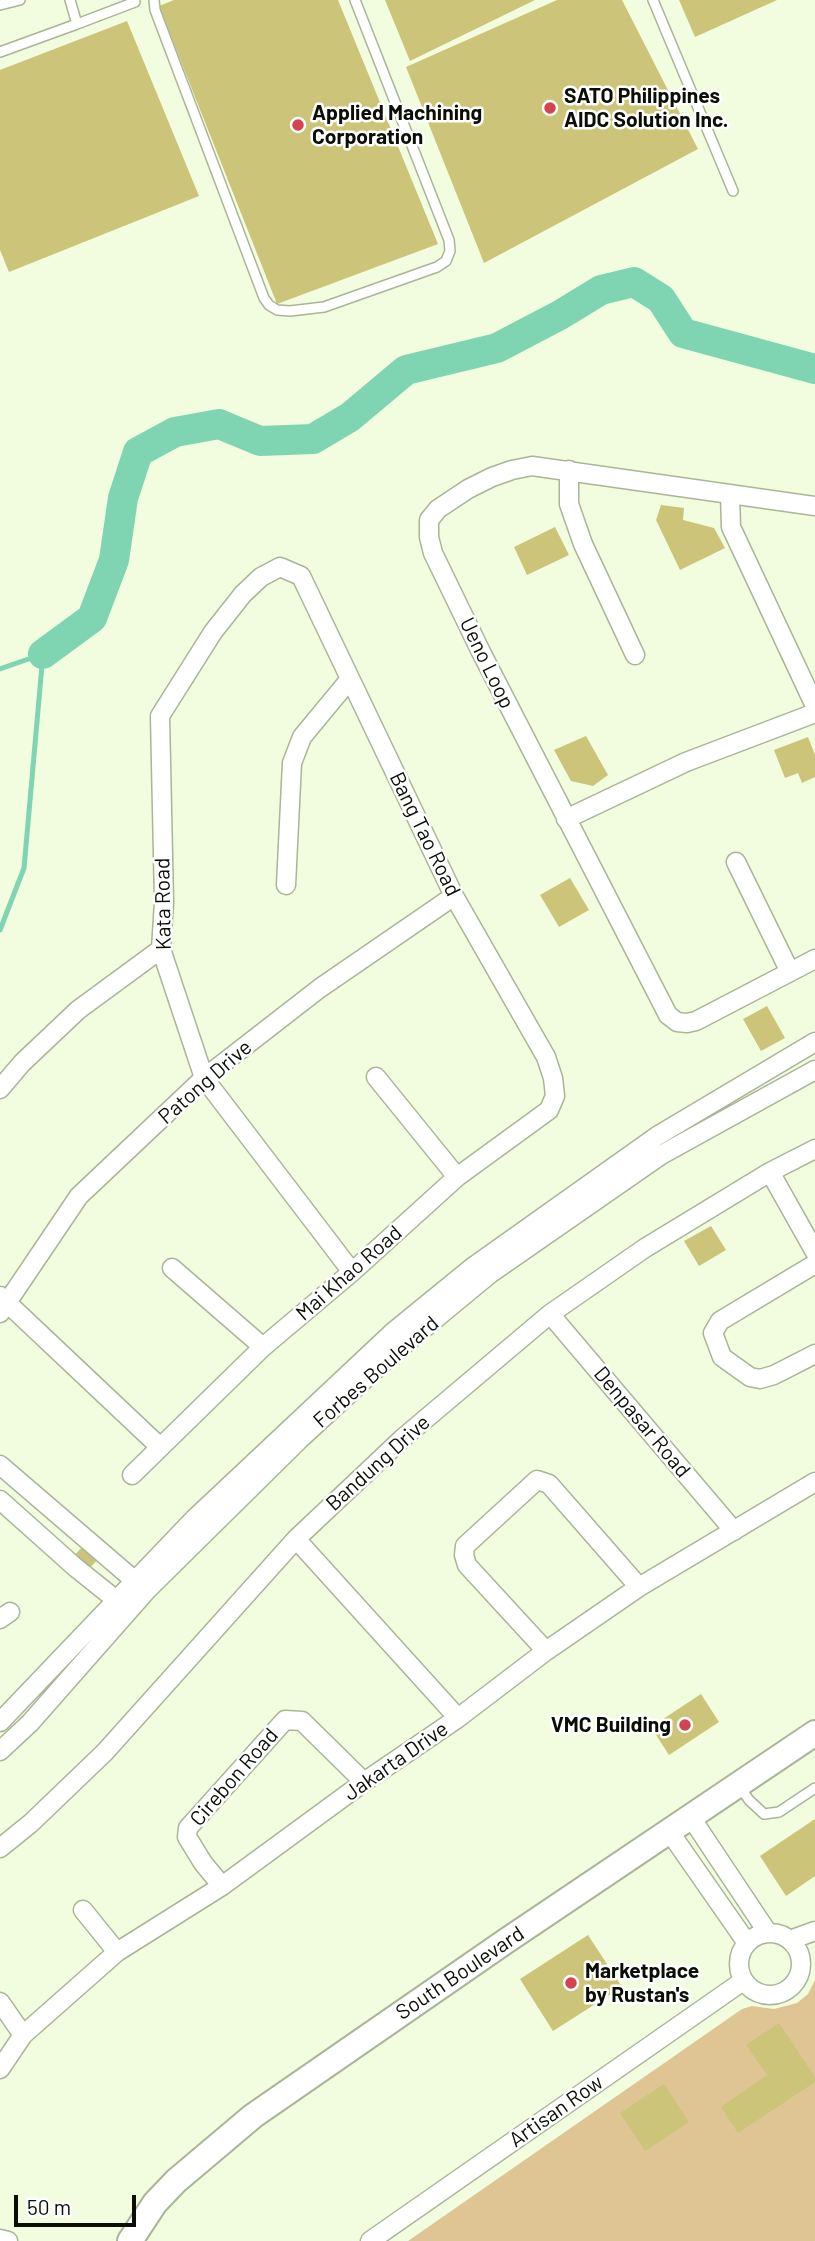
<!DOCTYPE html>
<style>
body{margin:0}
#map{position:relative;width:815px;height:2241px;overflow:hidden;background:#f1fdde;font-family:Barlow,sans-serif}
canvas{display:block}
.scale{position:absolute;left:14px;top:2195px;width:122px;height:32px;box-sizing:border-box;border:4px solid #0a0e05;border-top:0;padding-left:9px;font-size:21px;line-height:24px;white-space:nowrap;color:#0a0e05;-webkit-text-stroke:5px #fff;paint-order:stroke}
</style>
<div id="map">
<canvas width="815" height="2241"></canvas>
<div class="scale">50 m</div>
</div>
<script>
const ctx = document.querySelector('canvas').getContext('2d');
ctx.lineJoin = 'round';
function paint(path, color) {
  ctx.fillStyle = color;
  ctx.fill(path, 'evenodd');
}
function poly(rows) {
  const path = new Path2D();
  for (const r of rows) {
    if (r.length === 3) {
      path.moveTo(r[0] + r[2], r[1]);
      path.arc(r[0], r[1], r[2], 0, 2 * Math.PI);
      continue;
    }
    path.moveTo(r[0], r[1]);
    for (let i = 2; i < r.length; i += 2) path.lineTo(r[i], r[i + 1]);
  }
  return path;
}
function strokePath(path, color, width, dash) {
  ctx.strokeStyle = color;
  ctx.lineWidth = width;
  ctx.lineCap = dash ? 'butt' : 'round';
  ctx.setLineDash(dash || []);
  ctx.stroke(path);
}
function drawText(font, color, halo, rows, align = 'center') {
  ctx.font = font + ' Barlow,sans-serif';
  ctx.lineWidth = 5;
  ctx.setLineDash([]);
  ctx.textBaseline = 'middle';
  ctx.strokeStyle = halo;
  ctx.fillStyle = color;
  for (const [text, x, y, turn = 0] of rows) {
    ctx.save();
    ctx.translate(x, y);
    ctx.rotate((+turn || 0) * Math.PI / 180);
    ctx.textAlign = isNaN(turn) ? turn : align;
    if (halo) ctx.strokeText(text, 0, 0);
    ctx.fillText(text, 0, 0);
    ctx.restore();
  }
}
const green = poly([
 [815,1980,815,2241,408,2241,742,2009,752,2006,774,2009,797,2003,808,1994]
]);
const stream = poly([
 [0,669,43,654,24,868,0,930]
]);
const river = poly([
 [43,654,92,618,114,560,123,498,138,452,175,432,219,424,260,441,313,439,350,417,406,370,497,348,560,315,601,290,634,282,661,299,683,333,815,369]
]);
const building = poly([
 [174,0,338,0,438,244,277,304,159,6],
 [385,0,535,0,410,61],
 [557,0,622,0,698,149,484,263,406,67],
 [679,0,777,0,695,37],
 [127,21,199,196,9,272,0,250,0,70],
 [661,505,684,508,683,520,714,528,725,548,680,570,656,520],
 [555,527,569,555,527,575,514,547],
 [586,736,608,775,593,786,571,781,554,750],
 [808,737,815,755,815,777,802,783,798,773,785,778,774,750],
 [570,878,589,910,559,927,540,895],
 [767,1006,785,1038,761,1051,743,1019],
 [711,1226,726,1250,699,1266,684,1241],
 [84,1545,99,1558,88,1570,73,1557],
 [701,1694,719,1722,669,1755,651,1727],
 [815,1819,815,1876,786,1896,760,1856],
 [588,1935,622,1987,553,2031,520,1979],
 [779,2023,815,2077,815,2082,738,2133,721,2107,767,2075,746,2045],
 [664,2084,689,2122,645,2151,620,2113]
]);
const lane = poly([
 [154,0,155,10,264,298,269,305,277,310,290,311,324,307,437,267,446,261,450,251,449,240,355,0],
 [653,0,733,191],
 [0,5,20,0],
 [77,24,135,2],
 [0,52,77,24,70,0],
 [739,1786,749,1800,764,1814,779,1812,815,1788]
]);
const street = poly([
 [569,470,569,504,583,544,635,655],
 [730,495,731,527,815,706],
 [815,506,532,466,512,470,492,477,468,489,438,509,429,520,429,537,433,553,481,652,668,1015,677,1022,687,1023,696,1021,815,959],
 [566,819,686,762,815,713],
 [736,862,790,972],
 [286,885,292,763,302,737,350,679],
 [376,1077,457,1177],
 [0,1089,22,1063,78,1010,161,949],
 [770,1172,815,1252],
 [815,1264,720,1321,713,1333,722,1357,750,1377,760,1379,774,1375,815,1354],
 [172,1268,263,1347],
 [0,1296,160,1447],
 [0,1313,79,1196,204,1078,320,988,454,896],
 [550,1314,734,1531],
 [0,1465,141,1586],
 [132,1475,263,1347,352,1272,457,1177,549,1110,555,1096,553,1078,546,1057,454,896,301,576,280,567,261,577,243,594,213,632,160,716,164,902,161,949,204,1078,352,1272],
 [0,1500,75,1567,125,1607],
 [296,1539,458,1718],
 [0,1619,10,1612],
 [546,1651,467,1565,464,1555,465,1546,537,1480,549,1484,639,1587],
 [0,1722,194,1519,393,1332,474,1266,657,1136,815,1042],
 [0,1751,30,1723,147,1590,299,1440,388,1358,491,1273,661,1155,815,1070],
 [690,1816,768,1933],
 [669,1831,747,1943],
 [0,1848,31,1823,105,1752,296,1539,403,1438,550,1314,645,1248,770,1172,815,1149],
 [222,1886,203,1863,192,1845,187,1837,188,1828,285,1720,302,1721,364,1782],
 [83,1910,117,1952],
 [770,1964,31],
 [790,1940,815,1931],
 [0,2002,23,2035],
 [0,2069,23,2035,117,1952,222,1886,364,1782,458,1718,546,1651,639,1587,815,1482],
 [0,2239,8,2241],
 [370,2241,743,1981]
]);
const secondary = poly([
 [130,2241,155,2203,176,2181,253,2116,506,1941,815,1733]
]);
const markers = [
 [550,108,7,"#d34350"],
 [298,125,7,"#d34350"],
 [685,1725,7,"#d34350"],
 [571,1983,7,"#d34350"]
];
const poiNames = [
 ["SATO Philippines",564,96],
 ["AIDC Solution Inc.",564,120],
 ["Applied Machining",312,113],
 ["Corporation",312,137],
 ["VMC Building",671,1725,"right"],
 ["Marketplace",585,1971],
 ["by Rustan's",585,1995]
];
const streetNames = [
 ["Ueno Loop",487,663,64],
 ["Bang Tao Road",425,834,64],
 ["Kata Road",163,904,-91],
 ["Patong Drive",205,1082,-41],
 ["Mai Khao Road",349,1273,-41],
 ["Forbes Boulevard",376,1372,-41],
 ["Denpasar Road",642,1422,50],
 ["Bandung Drive",378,1463,-42],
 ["Jakarta Drive",396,1761,-35],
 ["Cirebon Road",234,1777,-49],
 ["South Boulevard",460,1973,-34],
 ["Artisan Row",556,2111,-35]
];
paint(green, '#e0c594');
strokePath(stream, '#7fd5b2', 5);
strokePath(river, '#7fd5b2', 30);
paint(building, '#ccc478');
strokePath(lane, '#aab598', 12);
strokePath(street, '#aab598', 21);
strokePath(secondary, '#aab598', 28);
strokePath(lane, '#fff', 9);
strokePath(street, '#fff', 18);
strokePath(secondary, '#fff', 24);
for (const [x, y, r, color] of markers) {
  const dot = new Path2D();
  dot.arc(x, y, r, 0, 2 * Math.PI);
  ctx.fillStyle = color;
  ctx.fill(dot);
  strokePath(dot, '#fff', 2.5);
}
drawText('bold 21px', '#0a0e05', '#fff', poiNames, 'left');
drawText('21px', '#0a0e05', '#fff', streetNames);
</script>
